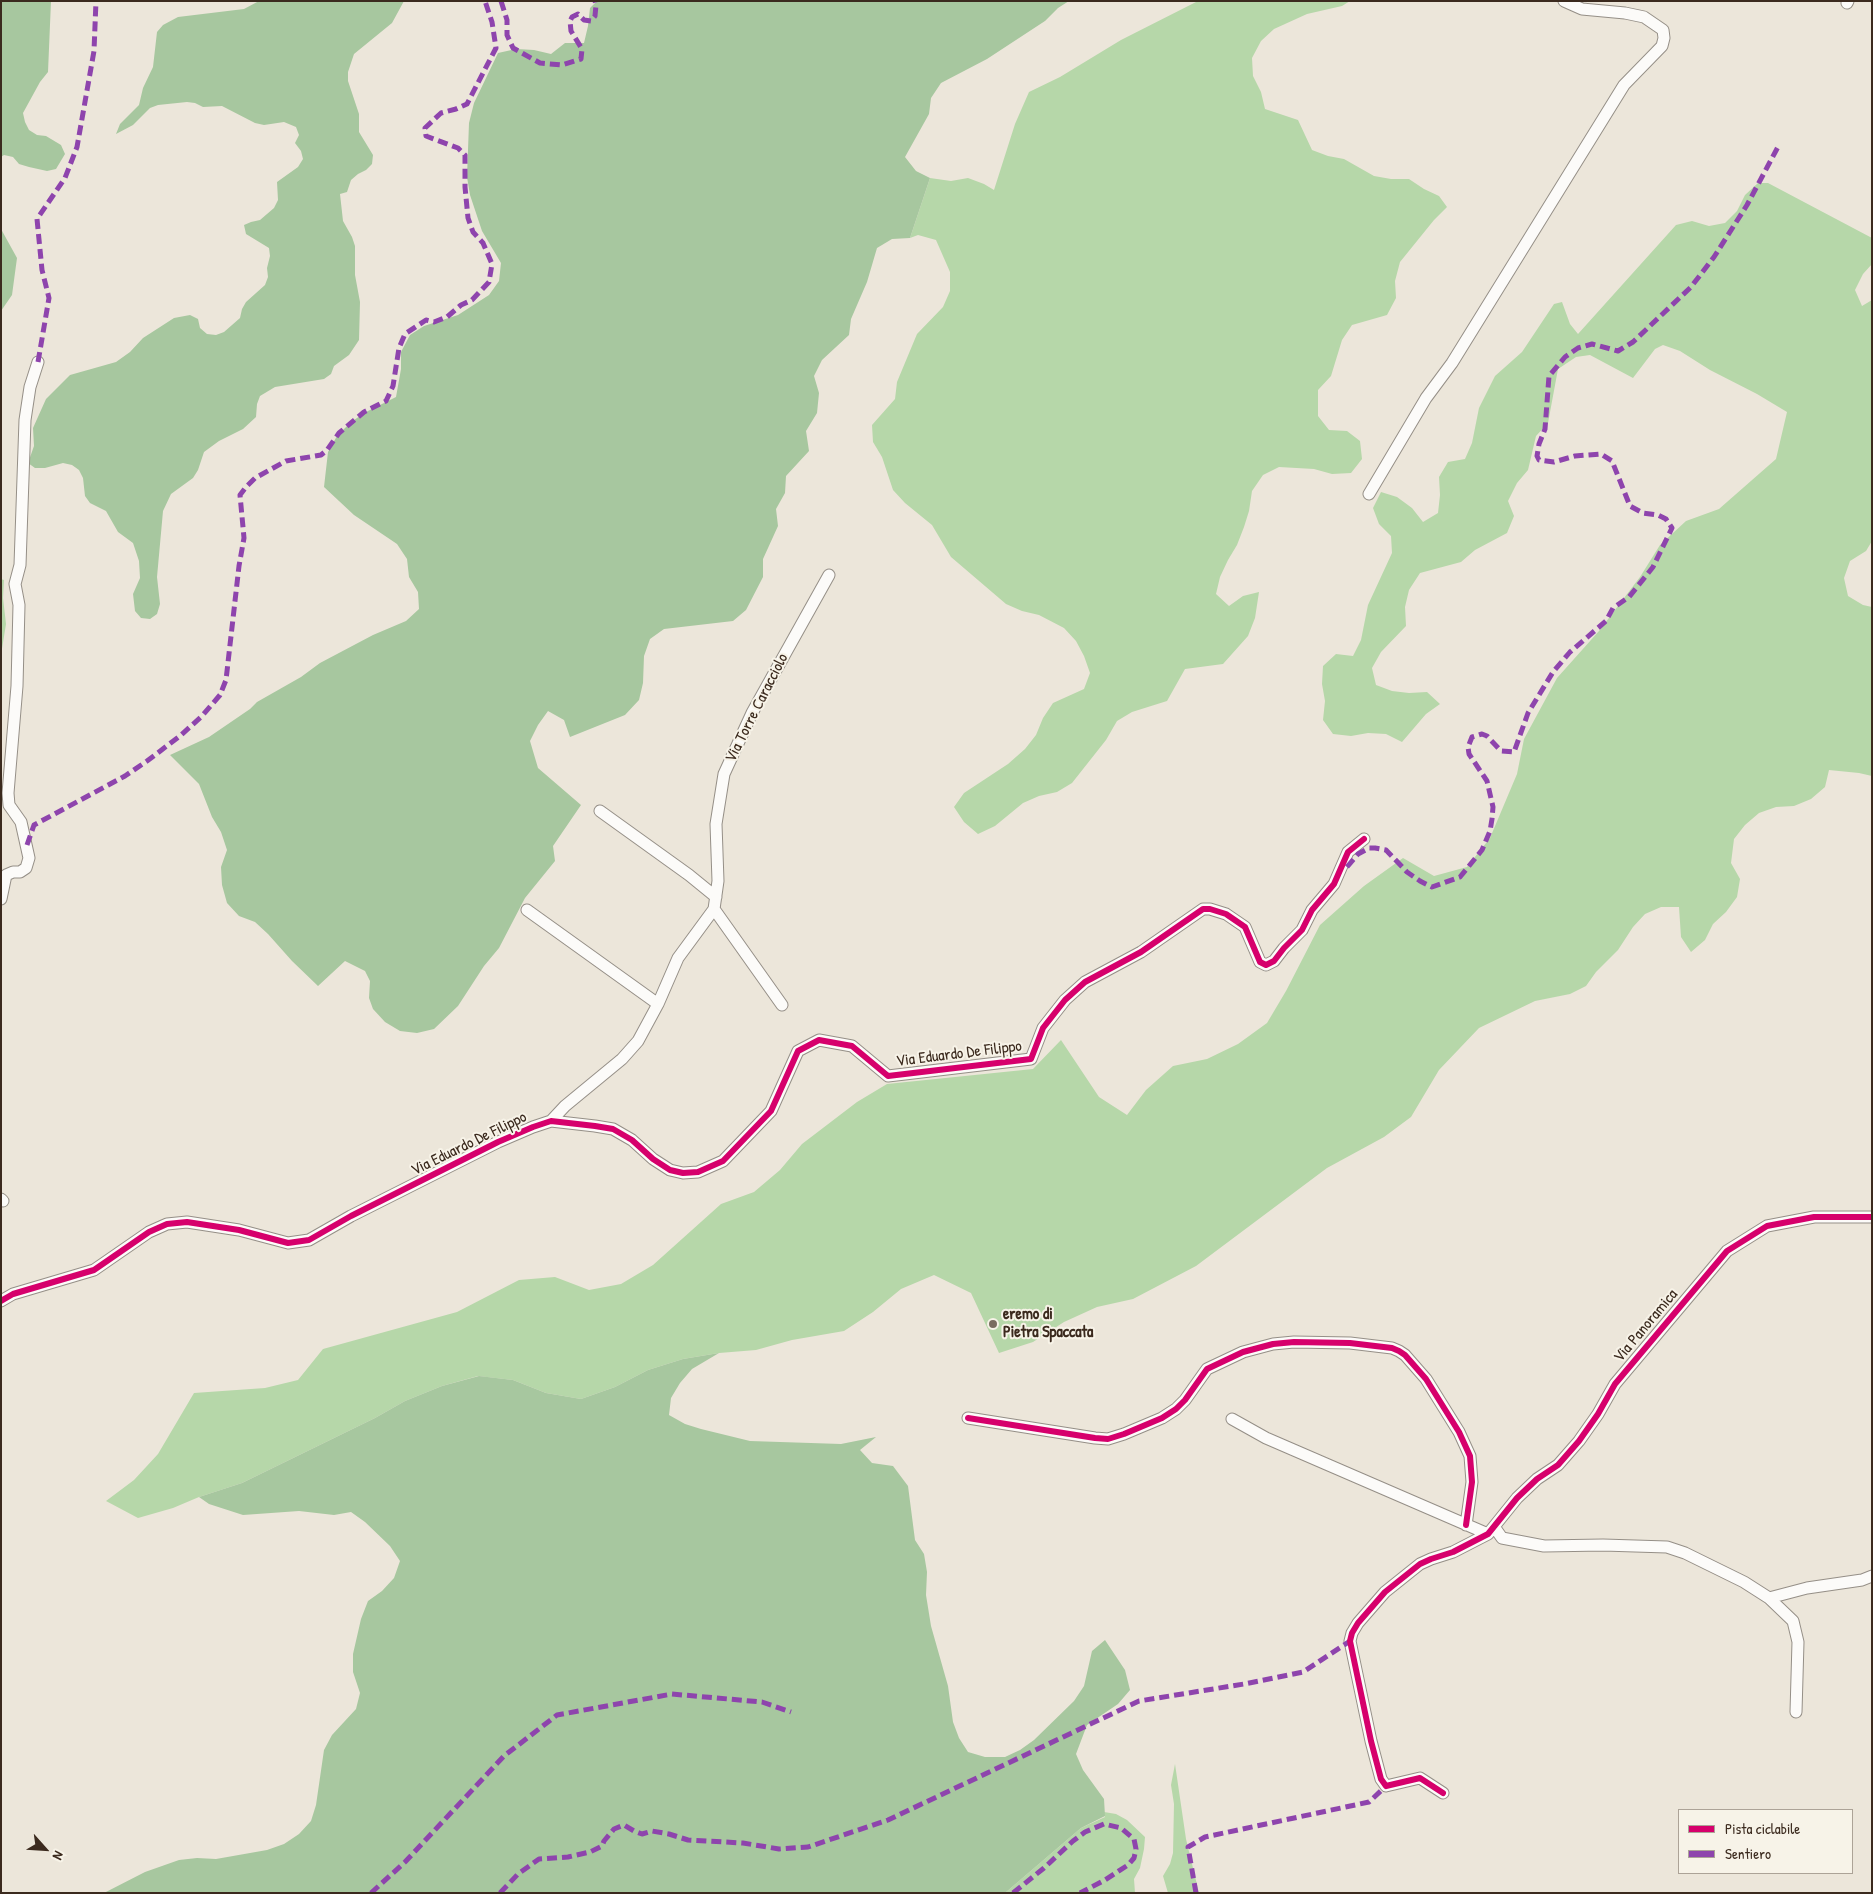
<!DOCTYPE html>
<style>
body{margin:0}
#map{position:relative;width:1873px;height:1894px;overflow:hidden;background:#ece6da;font-family:"Patrick Hand",sans-serif}
canvas{display:block}
.frame{position:absolute;inset:0;border:2px solid #3b2a1e;pointer-events:none}
.legend{position:absolute;left:1678px;top:1809px;width:175px;height:65px;box-sizing:border-box;background:#f7f3e8;border:1px solid #aca397;margin:0;padding:6px 9px;list-style:none;font-size:15px;color:#3b2a1e}
.legend li{display:flex;align-items:center;gap:10px;height:25px}
.legend b{width:25px;border:1px solid #aca397}
.north{position:absolute;left:20px;top:1824px;width:50px;height:50px;-webkit-text-stroke:4px #f7f3e8;paint-order:stroke;rotate:116deg;font-size:14px;font-weight:700;line-height:20px;text-align:center;color:#3b2a1e}
.north::after{content:'';display:block;margin:auto;width:18px;height:22px;background:#3b2a1e;clip-path:polygon(50% 0,100% 100%,50% 72%,0 100%)}
</style>
<div id="map">
<canvas width="1873" height="1894"></canvas>
<div class="frame"></div>
<ul class="legend">
<li><b style="height:6px;background:#d6006c"></b>Pista ciclabile</li>
<li><b style="height:6px;background:#8e44ad"></b>Sentiero</li>
</ul>
<div class="north">N</div>
</div>
<script>
const ctx = document.querySelector('canvas').getContext('2d');
ctx.lineJoin = 'round';
function paint(path, color) {
  ctx.fillStyle = color;
  ctx.fill(path, 'evenodd');
}
function poly(rows) {
  const path = new Path2D();
  for (const r of rows) {
    path.moveTo(r[0], r[1]);
    for (let i = 2; i < r.length; i += 2) path.lineTo(r[i], r[i + 1]);
  }
  return path;
}
function strokePath(path, color, width, dash) {
  ctx.strokeStyle = color;
  ctx.lineWidth = width;
  ctx.lineCap = dash ? 'butt' : 'round';
  ctx.setLineDash(dash || []);
  ctx.stroke(path);
}
function drawText(font, color, halo, rows, align = 'center') {
  ctx.font = font + ' "Patrick Hand",sans-serif';
  ctx.lineWidth = 4;
  ctx.setLineDash([]);
  ctx.textBaseline = 'middle';
  ctx.strokeStyle = halo;
  ctx.fillStyle = color;
  for (const [text, x, y, turn = 0] of rows) {
    ctx.save();
    ctx.translate(x, y);
    ctx.rotate((+turn || 0) * Math.PI / 180);
    ctx.textAlign = isNaN(turn) ? turn : align;
    if (halo) ctx.strokeText(text, 0, 0);
    ctx.fillText(text, 0, 0);
    ctx.restore();
  }
}
const green = poly([
 [1198,1,1350,1,1342,6,1307,14,1274,29,1261,41,1252,58,1253,76,1261,92,1265,109,1298,120,1312,150,1328,156,1344,159,1374,176,1391,179,1409,179,1424,189,1439,196,1447,207,1434,220,1400,262,1395,281,1396,298,1387,315,1352,325,1342,340,1331,376,1318,390,1318,416,1329,430,1347,431,1360,441,1362,459,1351,473,1332,474,1314,469,1279,467,1263,475,1252,491,1249,511,1244,527,1237,545,1228,560,1220,577,1216,594,1229,606,1243,596,1259,592,1255,618,1248,636,1223,664,1185,669,1167,701,1132,712,1117,721,1106,740,1072,783,1057,792,1039,796,1023,803,995,826,978,834,964,822,954,807,964,793,1008,764,1025,749,1036,735,1043,718,1053,703,1084,689,1090,673,1084,656,1076,641,1064,628,1039,615,1022,611,1006,604,951,557,932,525,905,503,893,490,882,457,873,442,872,425,895,399,897,382,917,334,943,307,950,291,950,272,936,240,918,235,910,238,930,178,951,181,968,178,984,184,994,190,1015,124,1029,92,1060,77,1121,40],
 [1758,183,1768,183,1872,238,1872,264,1863,274,1855,290,1862,306,1872,300,1872,541,1866,551,1850,561,1844,578,1848,596,1863,605,1872,607,1872,776,1859,773,1829,770,1825,787,1811,799,1794,806,1776,807,1759,813,1745,825,1734,839,1731,863,1740,879,1737,897,1726,912,1713,924,1705,940,1691,952,1681,937,1679,907,1661,907,1645,914,1633,927,1618,950,1596,972,1586,986,1570,994,1535,1001,1479,1028,1439,1070,1411,1117,1384,1137,1327,1168,1196,1266,1133,1299,1097,1307,1064,1322,1033,1342,999,1353,971,1293,934,1275,901,1289,873,1312,844,1331,792,1340,756,1350,719,1353,683,1359,648,1370,615,1387,581,1399,546,1393,513,1380,478,1376,442,1386,405,1401,375,1418,242,1483,199,1497,173,1508,138,1518,106,1501,134,1480,158,1454,194,1393,265,1388,298,1380,323,1349,457,1312,519,1280,555,1277,589,1290,621,1284,653,1265,721,1204,754,1192,780,1170,802,1144,857,1102,887,1084,1033,1069,1061,1040,1099,1097,1127,1115,1146,1090,1173,1066,1207,1059,1238,1044,1267,1023,1286,991,1320,925,1364,886,1403,858,1434,876,1467,867,1490,838,1517,774,1524,739,1557,678,1599,631,1640,577,1660,545,1686,521,1719,509,1776,459,1787,412,1757,394,1710,370,1680,351,1663,345,1655,349,1633,378,1590,355,1576,357,1558,369,1548,423,1536,436,1528,470,1517,483,1508,501,1514,516,1507,533,1475,550,1461,562,1420,573,1409,590,1405,607,1406,626,1381,652,1372,668,1376,685,1392,691,1409,693,1427,692,1440,704,1426,714,1402,742,1386,734,1368,733,1351,736,1333,734,1323,720,1325,701,1322,684,1323,666,1336,654,1353,656,1361,640,1368,605,1392,553,1391,536,1379,524,1373,508,1381,492,1397,497,1412,508,1423,522,1438,513,1440,495,1439,477,1448,462,1465,459,1472,443,1479,408,1495,376,1522,352,1554,304,1562,302,1570,324,1578,334,1676,225,1692,221,1709,226,1725,223,1737,211,1745,195],
 [1,579,4,580,3,598,6,624,1,655],
 [1175,1764,1186,1839,1199,1893,1168,1893,1163,1876,1170,1864,1173,1853,1174,1804,1171,1785],
 [1104,1812,1116,1814,1127,1820,1145,1837,1144,1849,1140,1868,1134,1879,1135,1893,1005,1893,1081,1828,1105,1817]
]);
const forest = poly([
 [1,1,51,1,48,72,40,82,23,113,25,122,29,130,37,135,46,136,61,145,65,154,56,169,47,171,29,167,19,164,13,157,4,155,1,157],
 [259,1,404,1,392,23,354,54,348,72,348,81,359,114,359,132,373,155,372,164,366,170,358,174,351,180,347,192,340,194,343,221,352,237,355,246,355,275,360,302,359,340,349,355,334,366,331,374,324,379,275,387,260,396,257,404,256,417,243,429,219,441,204,452,198,470,193,478,171,494,163,511,157,577,160,604,157,614,150,619,141,618,135,611,133,594,140,578,139,561,133,543,118,532,106,511,90,503,85,496,83,478,79,470,72,465,63,463,45,468,35,468,28,463,34,446,33,428,46,399,70,375,116,362,130,352,143,338,174,318,190,315,198,319,200,328,207,334,216,335,224,332,240,318,242,309,246,302,265,285,268,277,267,268,270,256,269,248,246,234,244,225,251,222,260,220,274,208,278,200,277,182,298,167,303,159,301,151,295,143,299,135,296,127,284,122,264,125,255,123,222,106,203,107,195,103,187,102,158,105,150,108,133,125,116,134,120,124,139,105,143,88,153,67,157,32,163,25,178,17,244,9],
 [597,1,1069,1,1058,8,1045,21,987,59,941,83,931,98,929,114,905,157,916,171,930,178,910,238,892,239,877,248,867,282,851,319,849,335,822,360,814,376,819,393,817,413,806,431,809,451,786,476,785,493,776,509,778,526,763,559,763,577,746,610,733,621,664,629,650,639,644,656,643,683,639,700,625,715,570,737,564,720,548,711,538,725,530,741,538,768,581,805,553,846,555,861,525,898,499,948,484,966,458,1006,434,1029,417,1033,400,1031,385,1022,373,1009,369,998,370,981,365,971,345,961,318,986,292,961,268,934,255,922,239,916,227,903,222,885,221,867,227,850,221,832,212,817,199,784,170,755,209,737,250,709,257,702,301,677,320,663,373,635,406,621,419,609,418,592,409,577,407,559,397,544,354,515,324,487,328,452,337,436,350,423,364,413,396,397,401,369,401,352,410,335,424,326,458,315,489,295,499,281,501,263,482,231,470,195,467,177,469,123,474,103,498,53,516,49,534,50,551,54,565,43,584,43,588,26,590,8],
 [1,229,17,258,12,295,1,311],
 [719,1353,692,1369,680,1383,671,1398,669,1415,685,1424,701,1429,750,1441,841,1444,876,1437,860,1450,872,1463,893,1466,908,1486,915,1540,924,1554,927,1572,926,1595,931,1626,948,1686,953,1722,959,1738,968,1752,985,1757,1005,1757,1020,1750,1034,1740,1074,1701,1084,1686,1092,1651,1105,1640,1125,1670,1130,1690,1118,1704,1087,1725,1076,1754,1083,1770,1104,1799,1105,1816,1081,1828,1005,1893,104,1893,145,1872,179,1860,197,1858,216,1859,267,1850,284,1844,299,1834,311,1821,316,1805,324,1750,332,1735,356,1709,360,1693,353,1672,353,1654,361,1619,368,1601,382,1591,394,1578,400,1561,390,1546,365,1522,351,1512,334,1515,299,1511,243,1515,209,1504,199,1497,242,1483,375,1418,405,1401,442,1386,479,1376,513,1380,546,1393,581,1399,615,1387,648,1370,683,1359]
]);
const minor = poly([
 [1847,3,1848,1],
 [1369,494,1426,398,1452,363,1624,85,1662,46,1664,38,1663,30,1644,17,1625,13,1582,9,1564,1],
 [600,811,689,875,716,897],
 [1,899,6,875,13,872,20,872,26,868,29,858,21,822,9,805,8,793,17,686,19,605,15,584,20,565,25,420,30,387,38,362],
 [714,909,782,1005],
 [527,910,658,1004],
 [551,1121,565,1106,622,1059,638,1041,658,1004,678,958,714,909,718,881,716,824,724,774,752,713,829,575],
 [1,1199,3,1201],
 [1,1301,13,1294,94,1270,149,1232,167,1224,187,1222,239,1230,288,1243,309,1240,351,1216,498,1142,533,1127,551,1121,595,1126,613,1129,632,1140,653,1159,670,1170,683,1173,698,1172,723,1161,771,1111,798,1051,819,1040,852,1046,888,1076,1031,1059,1043,1028,1065,1000,1085,982,1141,952,1203,909,1210,909,1226,914,1245,927,1260,962,1266,965,1274,961,1284,948,1302,930,1312,910,1334,884,1348,852,1364,839],
 [968,1418,1095,1438,1108,1439,1124,1434,1162,1418,1176,1409,1185,1400,1207,1369,1243,1352,1273,1344,1294,1342,1350,1343,1392,1348,1399,1351,1405,1355,1426,1379,1459,1432,1470,1456,1472,1482,1466,1525],
 [1232,1419,1266,1438,1488,1534],
 [1495,1528,1502,1538,1544,1546,1603,1545,1667,1547,1685,1553,1744,1582,1769,1598,1793,1621,1798,1642,1796,1712],
 [1769,1598,1807,1588,1862,1580,1872,1576],
 [1443,1793,1420,1778,1386,1786,1381,1779,1371,1741,1350,1641,1352,1633,1358,1623,1385,1592,1420,1564,1431,1559,1453,1552,1488,1534,1517,1498,1537,1479,1558,1465,1579,1441,1598,1414,1615,1384,1727,1251,1767,1226,1814,1217,1872,1217]
]);
const quiet = poly([
 [501,1,507,20,507,35,513,48,540,63,562,65,581,59,582,49,571,31,570,21,572,17,578,14,584,20,591,21,595,16,596,5,595,1],
 [38,362,49,298,42,270,37,219,65,178,77,147,94,51,96,1],
 [27,845,34,825,125,776,147,761,180,736,202,716,220,695,226,680,239,566,244,538,240,495,246,487,255,478,286,461,321,455,327,450,339,433,364,412,386,401,393,386,399,348,405,334,426,320,434,322,447,317,461,305,472,300,489,282,492,264,483,243,473,232,468,218,465,187,465,155,458,148,426,136,425,128,441,113,456,109,467,104,496,48,492,22,485,1],
 [1347,867,1358,854,1369,848,1375,848,1386,850,1407,872,1420,881,1432,887,1460,877,1482,850,1490,831,1492,819,1493,807,1487,781,1469,754,1468,747,1472,737,1482,734,1487,736,1501,751,1514,752,1528,713,1553,672,1570,652,1606,621,1613,608,1629,597,1653,567,1672,528,1666,519,1658,515,1643,513,1630,506,1612,461,1601,454,1575,456,1554,462,1539,460,1537,456,1539,444,1545,429,1549,376,1565,357,1578,348,1592,344,1618,351,1633,342,1691,287,1714,257,1747,205,1779,145],
 [371,1893,405,1862,504,1756,557,1715,672,1694,762,1702,791,1712],
 [500,1893,518,1874,539,1859,568,1857,590,1852,602,1846,604,1841,614,1829,624,1825,634,1831,642,1834,652,1831,669,1834,688,1840,743,1843,779,1849,808,1847,888,1820,1139,1701,1244,1684,1303,1672,1350,1641],
 [1013,1893,1044,1868,1073,1841,1085,1832,1104,1824,1121,1828,1134,1839,1136,1849,1134,1858,1128,1865,1105,1880,1080,1893],
 [1196,1893,1188,1847,1205,1837,1369,1802,1386,1786]
]);
const cycleway = poly([
 [1,1301,13,1294,94,1270,149,1232,167,1224,187,1222,239,1230,288,1243,309,1240,351,1216,498,1142,533,1127,551,1121,595,1126,613,1129,632,1140,653,1159,670,1170,683,1173,698,1172,723,1161,771,1111,798,1051,819,1040,852,1046,888,1076,1031,1059,1043,1028,1065,1000,1085,982,1141,952,1203,909,1210,909,1226,914,1245,927,1260,962,1266,965,1274,961,1284,948,1302,930,1312,910,1334,884,1348,852,1364,839],
 [968,1418,1095,1438,1108,1439,1124,1434,1162,1418,1176,1409,1185,1400,1207,1369,1243,1352,1273,1344,1294,1342,1350,1343,1392,1348,1399,1351,1405,1355,1426,1379,1459,1432,1470,1456,1472,1482,1466,1525],
 [1443,1793,1420,1778,1386,1786,1381,1779,1371,1741,1350,1641,1352,1633,1358,1623,1385,1592,1420,1564,1431,1559,1453,1552,1488,1534,1517,1498,1537,1479,1558,1465,1579,1441,1598,1414,1615,1384,1727,1251,1767,1226,1814,1217,1872,1217]
]);
const markers = [
 [993,1324,5,"#796c60"]
];
const streetNames = [
 ["Via Torre Caracciolo",757,708,-63],
 ["Via Eduardo De Filippo",959,1054,-7],
 ["Via Eduardo De Filippo",469,1144,-26],
 ["Via Panoramica",1646,1326,-50]
];
const poiNames = [
 ["eremo di",1003,1315],
 ["Pietra Spaccata",1003,1333]
];
paint(green, '#b6d7a9');
paint(forest, '#a7c79f');
strokePath(minor, '#958f87', 13);
strokePath(minor, '#fcfbf9', 11);
strokePath(quiet, '#8e44ad', 5, [10, 5]);
strokePath(cycleway, '#d6006c', 6);
for (const [x, y, r, color] of markers) {
  const dot = new Path2D();
  dot.arc(x, y, r, 0, 2 * Math.PI);
  ctx.fillStyle = color;
  ctx.fill(dot);
  strokePath(dot, '#f7f3e8', 2);
}
drawText('16px', '#3b2a1e', '#f7f3e8', streetNames);
drawText('bold 16px', '#3b2a1e', '#f7f3e8', poiNames, 'left');
</script>
